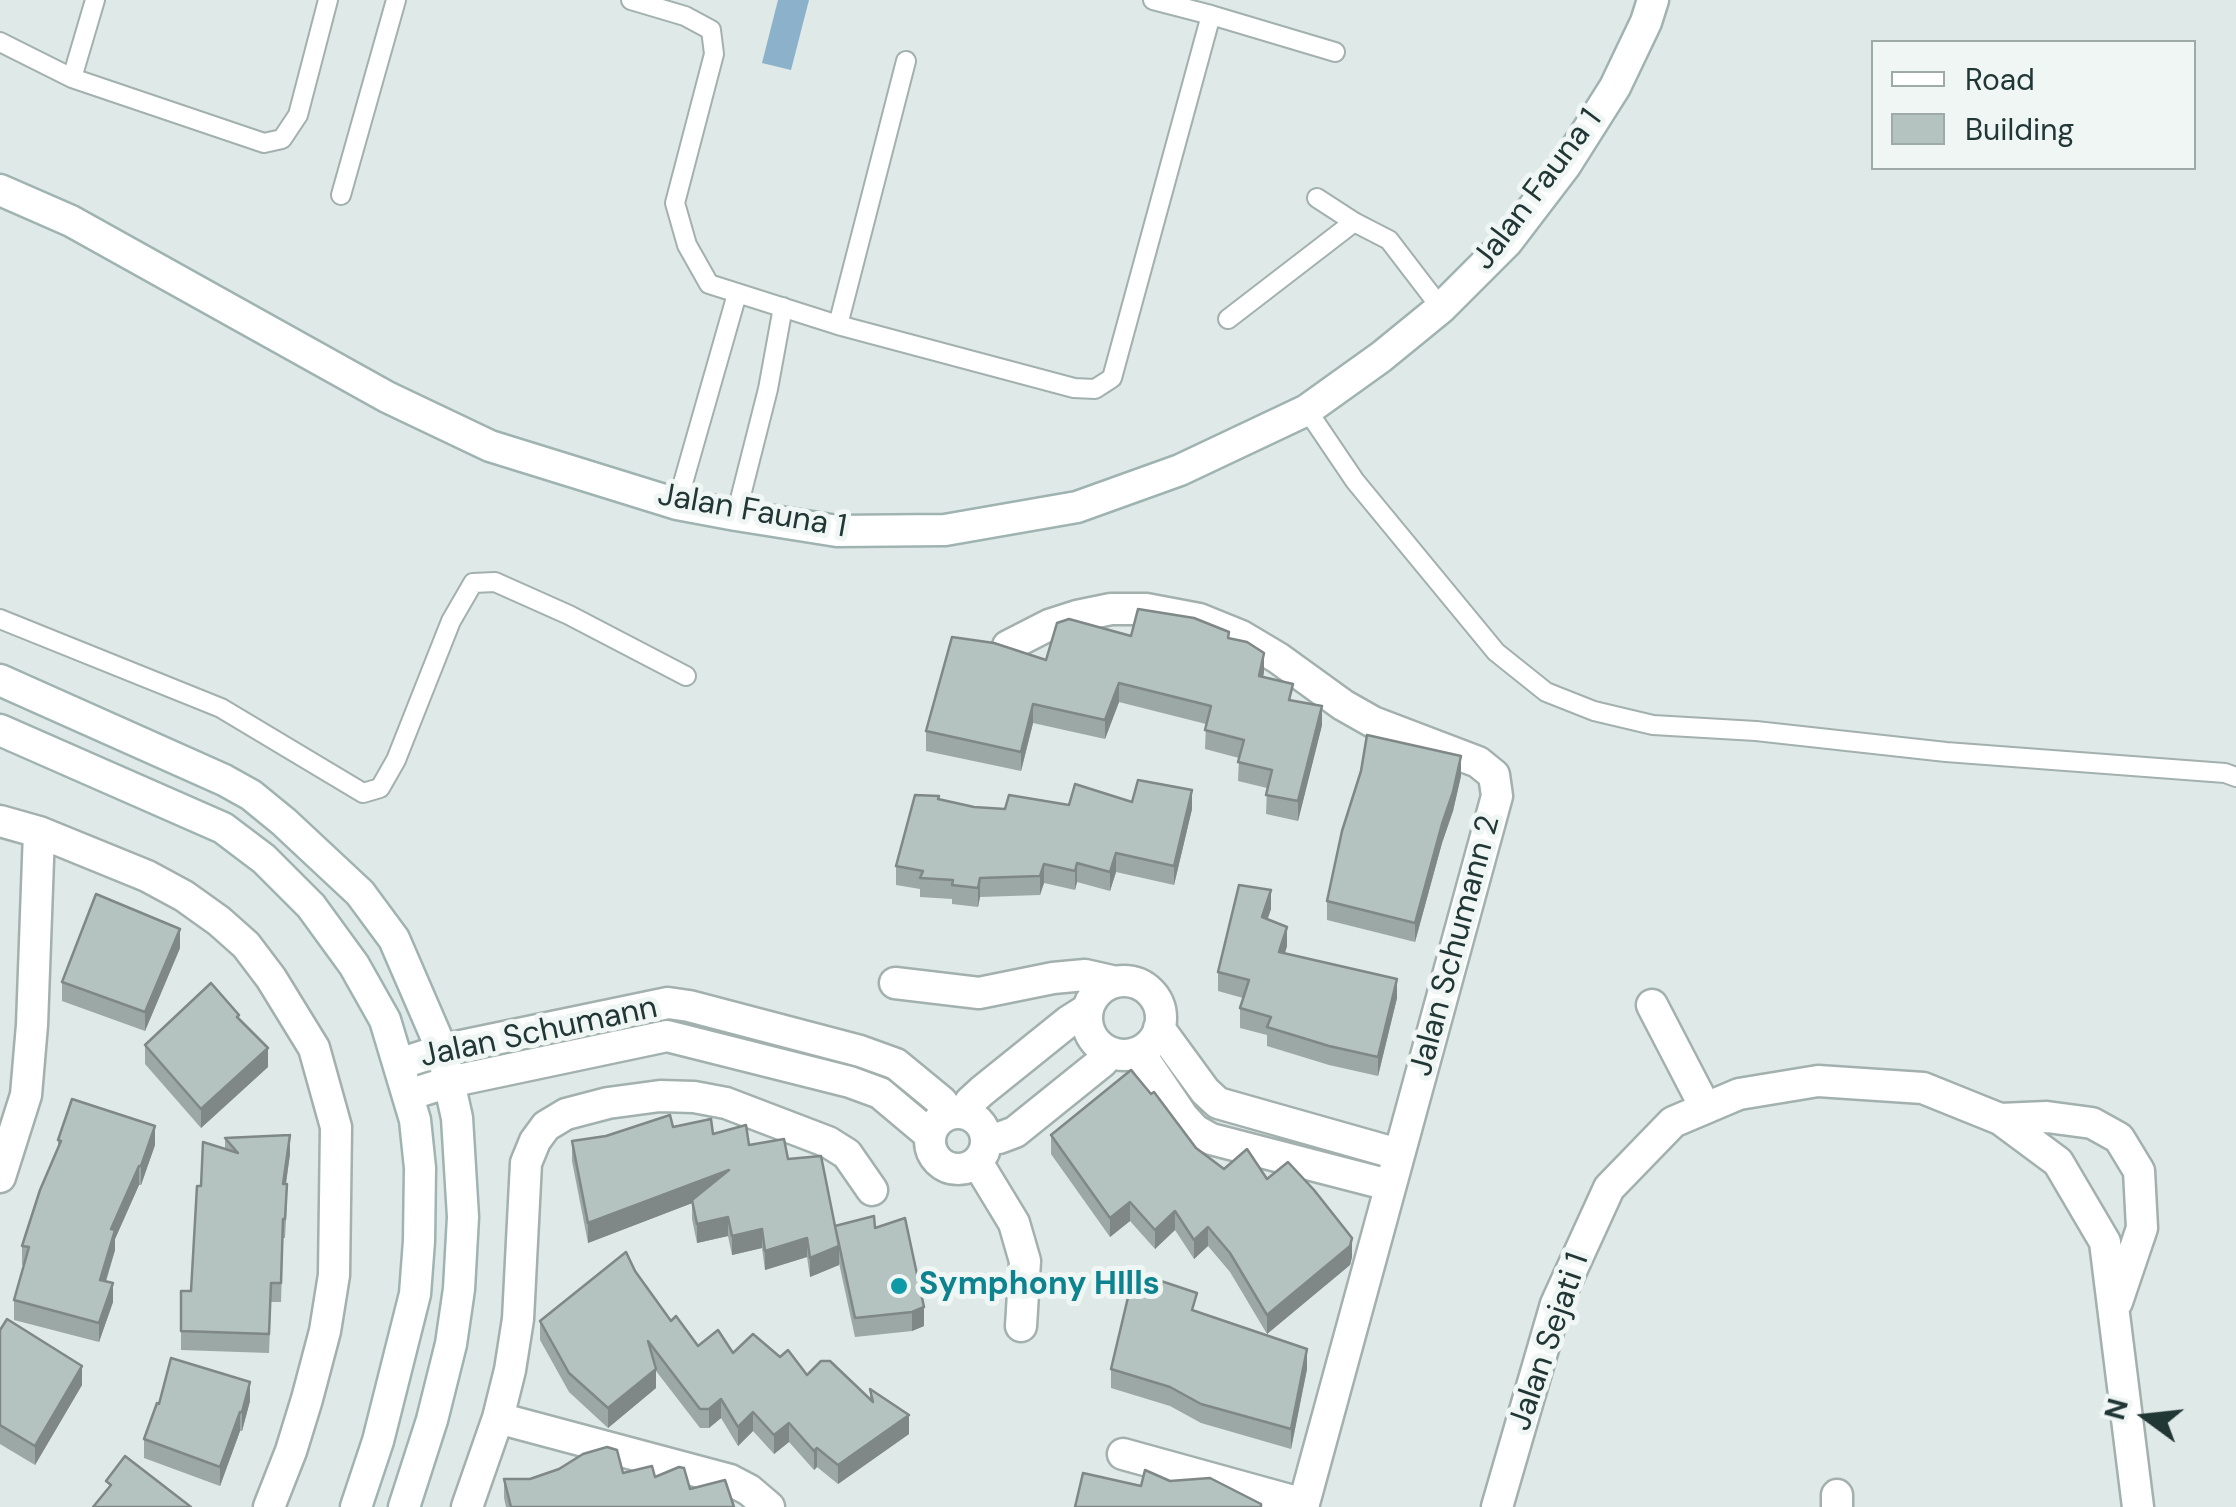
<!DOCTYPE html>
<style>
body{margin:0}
#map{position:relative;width:2236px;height:1507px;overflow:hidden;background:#dfe9e7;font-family:"DM Sans",sans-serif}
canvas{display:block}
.legend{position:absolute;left:1871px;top:40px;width:325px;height:130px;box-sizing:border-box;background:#eff6f4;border:2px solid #9daaa8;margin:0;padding:12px 18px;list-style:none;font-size:30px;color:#213736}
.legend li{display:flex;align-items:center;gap:20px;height:50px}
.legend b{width:50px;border:2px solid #9daaa8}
.north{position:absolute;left:2096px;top:1367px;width:100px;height:100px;-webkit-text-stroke:8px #eff6f4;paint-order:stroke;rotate:285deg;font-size:28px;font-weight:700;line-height:40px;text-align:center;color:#213736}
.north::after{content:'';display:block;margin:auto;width:35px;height:45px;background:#213736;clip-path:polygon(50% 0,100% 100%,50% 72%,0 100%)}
</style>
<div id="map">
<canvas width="2236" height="1507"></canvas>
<ul class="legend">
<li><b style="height:12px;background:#fff"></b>Road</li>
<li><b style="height:28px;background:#b5c3c0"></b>Building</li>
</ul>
<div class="north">N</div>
</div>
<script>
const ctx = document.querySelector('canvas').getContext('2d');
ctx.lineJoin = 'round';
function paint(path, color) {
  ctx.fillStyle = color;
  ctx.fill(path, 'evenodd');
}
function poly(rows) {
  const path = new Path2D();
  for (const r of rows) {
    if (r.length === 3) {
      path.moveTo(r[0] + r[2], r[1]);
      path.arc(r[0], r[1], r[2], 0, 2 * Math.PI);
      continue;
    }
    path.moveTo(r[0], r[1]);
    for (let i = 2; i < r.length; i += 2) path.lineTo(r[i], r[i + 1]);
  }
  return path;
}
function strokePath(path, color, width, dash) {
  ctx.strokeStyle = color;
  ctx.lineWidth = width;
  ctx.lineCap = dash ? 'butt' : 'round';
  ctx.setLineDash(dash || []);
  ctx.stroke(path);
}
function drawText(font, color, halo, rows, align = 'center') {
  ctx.font = font + ' "DM Sans",sans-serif';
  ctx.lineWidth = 10;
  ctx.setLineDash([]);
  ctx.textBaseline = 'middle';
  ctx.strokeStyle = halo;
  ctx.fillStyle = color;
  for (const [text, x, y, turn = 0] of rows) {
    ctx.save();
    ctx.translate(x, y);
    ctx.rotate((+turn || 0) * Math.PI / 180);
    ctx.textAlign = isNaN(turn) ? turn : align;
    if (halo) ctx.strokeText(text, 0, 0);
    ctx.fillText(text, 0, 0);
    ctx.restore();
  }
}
const water = poly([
 [778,0,809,0,791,70,762,63]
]);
const lane = poly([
 [631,0,685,16,711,30,714,54,675,203,687,245,709,284,838,325,1074,388,1095,389,1112,378,1211,15,1153,0],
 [1211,15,1335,52],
 [0,42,72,78,264,143,282,139,298,115,328,0],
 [72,78,95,0],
 [341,195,396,0],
 [1317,198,1354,222,1389,240,1441,308],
 [1228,319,1354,222],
 [838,325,906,61],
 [1307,410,1355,481,1496,652,1546,692,1594,711,1653,725,1756,731,1946,752,2225,773,2236,777],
 [677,504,737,294],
 [736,515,768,389,783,307],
 [0,619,221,708,363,793,380,788,396,760,451,621,473,583,495,582,569,615,686,676]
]);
const street = poly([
 [1008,646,1049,625,1077,616,1111,609,1146,609,1199,619,1241,636,1278,658,1343,705,1373,722,1478,762,1494,775,1497,796,1303,1507],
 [0,821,39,832,147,876,184,896,219,921,246,945,271,978,314,1048,336,1127,334,1275,325,1331,307,1399,291,1451,269,1507],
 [1124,1018,37],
 [895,983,979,993,1053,978,1085,975,1116,982],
 [1652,1005,1705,1107],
 [1159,1028,1205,1091,1218,1103,1398,1154],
 [1139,1052,1183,1117,1195,1130,1211,1139,1389,1185],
 [399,1064,442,1050,668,1003,689,1006,860,1051,896,1064,941,1101,951,1114],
 [408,1095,449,1082,667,1036,850,1082,880,1093,930,1135],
 [958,1141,28],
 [965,1114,970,1102,982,1091,1069,1021,1088,1009],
 [2000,1119,2047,1117,2092,1123,2119,1138,2139,1171,2142,1228,2117,1302],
 [986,1140,999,1138,1015,1132,1102,1062,1110,1053],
 [977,1162,1014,1223,1025,1261,1021,1326],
 [0,1177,26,1095,32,1025,39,832],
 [498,1418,730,1480,749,1490,769,1507],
 [1123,1454,1304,1504],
 [467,1507,498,1418,510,1370,518,1319,526,1163,535,1141,546,1126,566,1114,608,1103,660,1096,694,1097,726,1103,828,1142,847,1154,872,1190],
 [1497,1507,1556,1304,1609,1188,1673,1122,1739,1094,1818,1081,1923,1088,2000,1119,2058,1162,2105,1242,2138,1507],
 [1837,1507,1837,1495]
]);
const secondary = poly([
 [0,190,71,221,387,397,490,446,677,504,736,515,837,531,945,530,1077,507,1180,470,1307,410,1381,357,1441,308,1507,242,1565,166,1615,87,1646,22,1653,0],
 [0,680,224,780,251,795,284,822,360,893,394,939,442,1050,457,1118,463,1217,459,1289,451,1344,432,1420,404,1507],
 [0,730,223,828,264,859,311,906,354,965,385,1020,415,1120,420,1168,419,1241,415,1294,378,1441,356,1507]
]);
const wall = poly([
 [1131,636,1229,639,1264,672,1263,677,1322,725,1298,821,1266,814,1267,788,1238,781,1239,758,1205,749,1206,724,1119,702,1105,739,1033,723,1021,771,926,751,926,731,1046,660],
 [1461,776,1453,811,1442,843,1415,942,1327,920,1327,901],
 [939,799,974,807,1005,809,1132,802,1192,809,1174,885,1116,872,1110,891,1077,882,1075,890,1044,883,1040,895,980,897,978,907,952,904,952,899,920,897,920,889,896,885,896,866],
 [1271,909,1267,919,1287,946,1285,953,1397,998,1378,1076,1329,1065,1267,1046,1267,1035,1240,1028,1240,1008,1243,998,1218,991,1218,972],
 [180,948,145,1031,62,1001,62,982],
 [145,1045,268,1067,201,1128,145,1064],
 [673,1127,713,1134,788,1159,835,1226,875,1228,924,1326,912,1331,855,1337,839,1263,839,1265,810,1277,807,1257,765,1270,762,1248,732,1255,728,1236,697,1243,692,1219,692,1203,588,1243,572,1161,572,1141],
 [1051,1135,1196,1148,1224,1169,1267,1179,1352,1257,1350,1265,1267,1334,1230,1272,1208,1246,1194,1259,1175,1230,1155,1249,1130,1221,1110,1237,1051,1154],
 [225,1138,290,1154,286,1184,287,1203,285,1238,283,1238,281,1302,271,1302,269,1353,181,1350,181,1291,191,1291,201,1186,225,1149],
 [58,1140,155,1145,141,1185,139,1185,115,1239,115,1250,106,1282,113,1302,99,1342,14,1320,14,1300,24,1265,22,1265,22,1246,58,1147],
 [635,1271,671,1321,698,1346,733,1353,780,1357,807,1375,870,1399,870,1389,909,1434,838,1484,817,1467,814,1470,789,1442,774,1454,753,1431,738,1446,721,1418,709,1428,700,1428,656,1371,656,1388,608,1428,569,1392,540,1340,540,1321],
 [1197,1312,1307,1369,1291,1449,1201,1423,1170,1406,1111,1388,1111,1369],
 [0,1330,82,1385,35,1465,0,1444],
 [250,1401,242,1431,240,1431,220,1486,144,1458,144,1439],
 [623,1473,655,1477,690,1489,734,1507,506,1507,504,1498,504,1479,530,1479]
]);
const shadedWall = poly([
 [1264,653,1264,672,1259,695,1259,676],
 [1119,683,1119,702,1105,739,1105,720],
 [1033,704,1033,723,1021,771,1021,752],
 [1322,706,1322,725,1298,821,1298,801],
 [1461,756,1461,776,1453,811,1442,843,1415,942,1415,923],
 [1192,790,1192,809,1174,885,1174,866],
 [1116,853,1116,872,1110,891,1110,872],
 [1077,863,1077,882,1075,890,1075,871],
 [1044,864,1044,883,1040,895,1040,876],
 [980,878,980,897,978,907,978,888],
 [1271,890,1271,909,1262,936,1262,917],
 [1287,927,1287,946,1279,971,1279,952],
 [180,929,180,948,145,1031,145,1012],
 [1397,979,1397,998,1378,1076,1378,1057],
 [268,1048,268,1067,201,1128,201,1109],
 [155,1126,155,1145,141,1185,141,1166],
 [290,1135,290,1154,283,1203,283,1184],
 [139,1166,139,1185,115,1239,115,1250,100,1299,100,1280,111,1229],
 [729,1170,729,1189,588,1243,588,1223],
 [1130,1202,1130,1221,1110,1237,1110,1218],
 [1175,1211,1175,1230,1155,1249,1155,1230],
 [728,1217,728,1236,697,1243,697,1224],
 [1208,1227,1208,1246,1194,1259,1194,1240],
 [762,1229,762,1248,732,1255,732,1236],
 [807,1238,807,1257,765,1270,765,1251],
 [1352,1238,1352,1257,1350,1265,1267,1334,1267,1315],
 [839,1246,839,1265,810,1277,810,1258],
 [113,1283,113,1302,99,1342,99,1323],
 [924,1307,924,1326,912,1331,912,1312],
 [1307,1349,1307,1369,1291,1449,1291,1429],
 [82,1366,82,1385,35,1465,35,1446],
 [656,1369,656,1388,608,1428,608,1408],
 [250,1382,250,1401,242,1431,242,1412],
 [721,1399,721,1418,709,1428,709,1409],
 [240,1412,240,1431,220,1486,220,1467],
 [753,1412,753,1431,738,1446,738,1427],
 [909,1415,909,1434,838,1484,838,1465],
 [789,1423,789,1442,774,1454,774,1435],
 [817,1448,817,1467,814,1470,814,1451]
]);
const building = poly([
 [1138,609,1194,618,1229,632,1228,638,1247,642,1264,653,1259,676,1293,684,1289,700,1322,706,1298,801,1266,795,1272,770,1238,762,1244,740,1205,730,1211,706,1119,683,1105,720,1033,704,1021,752,926,731,952,637,994,643,1046,660,1057,623,1069,619,1131,636,1138,609],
 [1367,735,1461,756,1453,792,1442,824,1415,923,1327,901,1342,831,1361,771,1367,735],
 [1138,780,1192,790,1174,866,1116,853,1110,872,1077,863,1075,871,1044,864,1040,876,980,878,978,888,952,885,953,880,920,878,923,871,896,866,915,795,939,796,938,799,974,807,1005,809,1009,795,1069,805,1075,784,1132,802,1138,780],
 [1239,885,1271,890,1262,917,1287,927,1279,952,1397,979,1378,1057,1329,1046,1267,1027,1271,1017,1240,1008,1249,980,1218,972,1239,885],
 [96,894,180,929,145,1012,62,982,96,894],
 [211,983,239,1015,237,1017,268,1048,201,1109,145,1045,211,983],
 [1131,1070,1151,1094,1154,1092,1196,1148,1224,1169,1247,1149,1267,1179,1288,1162,1314,1190,1352,1238,1350,1246,1267,1315,1230,1253,1208,1227,1194,1240,1175,1211,1155,1230,1130,1202,1110,1218,1051,1135,1131,1070],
 [72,1099,155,1126,141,1166,139,1166,111,1229,115,1230,100,1280,113,1283,99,1323,14,1300,29,1247,22,1246,40,1190,61,1141,58,1140,72,1099],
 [670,1115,673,1127,711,1119,713,1134,746,1125,749,1145,784,1139,788,1159,821,1156,839,1246,810,1258,807,1238,765,1251,762,1229,732,1236,728,1217,697,1224,692,1200,729,1170,588,1223,572,1141,606,1136,670,1115],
 [290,1135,283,1184,287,1184,285,1219,283,1219,281,1283,271,1283,269,1334,181,1331,181,1291,191,1291,197,1186,201,1186,203,1142,238,1153,225,1138,290,1135],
 [874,1216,875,1228,905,1218,924,1307,912,1312,855,1318,835,1226,874,1216],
 [626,1252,635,1271,671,1321,676,1316,698,1346,718,1330,733,1353,753,1334,780,1357,788,1350,807,1375,821,1361,830,1361,873,1402,870,1389,909,1415,838,1465,817,1448,814,1451,789,1423,774,1435,753,1412,738,1427,721,1399,709,1409,700,1409,648,1341,656,1369,608,1408,569,1373,540,1321,626,1252],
 [1134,1272,1197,1293,1192,1310,1307,1349,1291,1429,1201,1404,1170,1387,1111,1369,1134,1272],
 [7,1319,82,1366,35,1446,0,1425,0,1330,7,1319],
 [171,1358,250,1382,242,1412,240,1412,220,1467,144,1439,157,1403,159,1404,171,1358],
 [607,1447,617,1450,623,1473,652,1466,655,1477,679,1467,684,1468,690,1489,725,1480,734,1507,511,1507,504,1479,530,1479,559,1469,583,1454,607,1447],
 [125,1456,191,1507,93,1507,111,1485,106,1481,125,1456],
 [1145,1470,1170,1481,1210,1478,1261,1504,1261,1507,1075,1507,1083,1473,1141,1486,1145,1470]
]);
const markers = [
 [899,1286,10,"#0f9aa8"]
];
const streetNames = [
 ["Jalan Fauna 1",1538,190,-53],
 ["Jalan Fauna 1",752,512,10],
 ["Jalan Schumann 2",1456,946,-75],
 ["Jalan Schumann",539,1033,-12],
 ["Jalan Sejati 1",1550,1342,-71]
];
const cultureNames = [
 ["Symphony HIlls",919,1286]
];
paint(water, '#8bb2ca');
strokePath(lane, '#a2b0ae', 22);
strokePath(street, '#a2b0ae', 35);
strokePath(secondary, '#9fb3b1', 35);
strokePath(lane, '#fff', 18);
strokePath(street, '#fff', 30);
strokePath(secondary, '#fff', 30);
paint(wall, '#9ca8a5');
paint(shadedWall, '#7f8886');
paint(building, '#b5c3c0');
strokePath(building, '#7f8886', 2.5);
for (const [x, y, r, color] of markers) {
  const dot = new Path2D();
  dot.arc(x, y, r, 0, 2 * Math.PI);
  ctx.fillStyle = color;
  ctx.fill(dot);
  strokePath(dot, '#eff6f4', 4);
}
drawText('32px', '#213736', '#eff6f4', streetNames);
drawText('bold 32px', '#0d838f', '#eff6f4', cultureNames, 'left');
</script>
